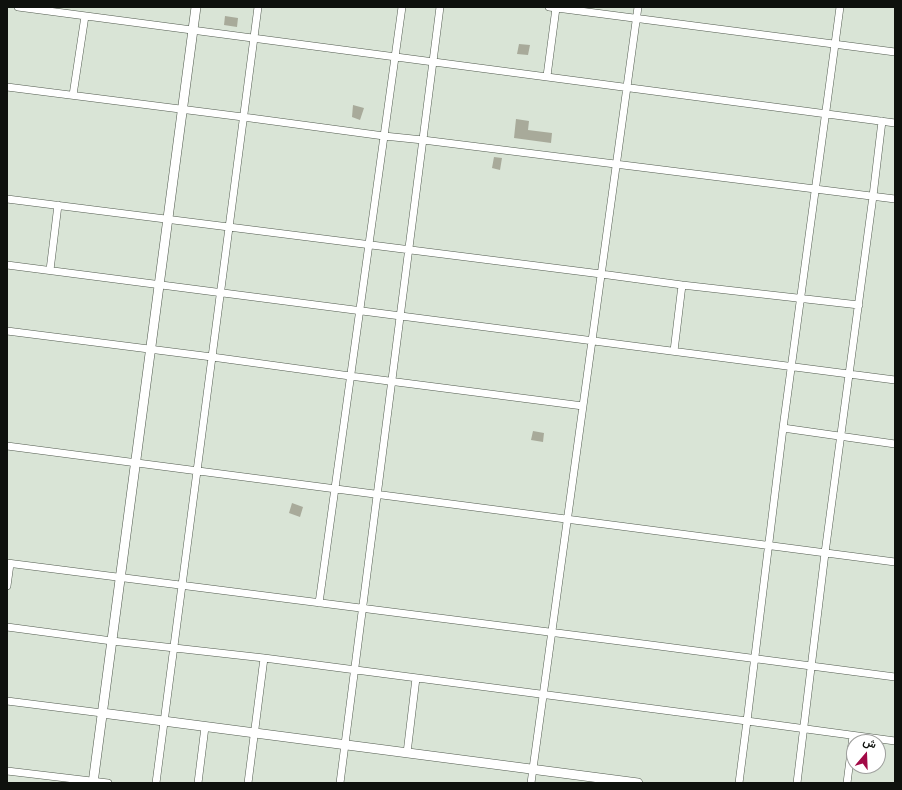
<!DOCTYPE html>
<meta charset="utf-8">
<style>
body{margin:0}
#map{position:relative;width:902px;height:790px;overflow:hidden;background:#d9e4d6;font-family:Signika,Vazirmatn,sans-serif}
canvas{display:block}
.frame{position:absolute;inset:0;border:8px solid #0e110d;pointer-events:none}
.north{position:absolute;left:846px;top:734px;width:40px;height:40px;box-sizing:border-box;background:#fff;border:1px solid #9fa09e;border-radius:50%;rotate:19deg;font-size:11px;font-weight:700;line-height:16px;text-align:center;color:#0e110d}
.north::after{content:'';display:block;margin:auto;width:14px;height:18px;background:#a20946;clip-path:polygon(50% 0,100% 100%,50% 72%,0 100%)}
</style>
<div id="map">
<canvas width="902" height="790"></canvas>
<div class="frame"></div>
<div class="north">ش</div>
</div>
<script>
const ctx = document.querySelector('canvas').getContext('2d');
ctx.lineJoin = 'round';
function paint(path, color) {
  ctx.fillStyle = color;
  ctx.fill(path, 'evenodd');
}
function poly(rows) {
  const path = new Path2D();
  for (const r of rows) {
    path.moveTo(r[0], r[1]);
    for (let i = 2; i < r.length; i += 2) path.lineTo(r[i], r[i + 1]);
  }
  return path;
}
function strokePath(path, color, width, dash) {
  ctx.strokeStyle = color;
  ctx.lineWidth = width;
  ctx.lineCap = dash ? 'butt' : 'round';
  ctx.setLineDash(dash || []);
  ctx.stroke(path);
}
const building = poly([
 [225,16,238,18,237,27,224,25],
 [519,44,530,45,528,55,517,54],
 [353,105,364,108,360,120,352,117],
 [516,119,529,121,528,130,552,133,551,143,514,138],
 [494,157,502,158,500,170,492,168],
 [533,431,544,433,543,442,531,440],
 [292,503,303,507,300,517,289,513]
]);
const street = poly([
 [18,7,895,123],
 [549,7,895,52],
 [547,76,556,8],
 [7,87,243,117,384,136,423,140,895,199],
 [73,95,85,16],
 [7,199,601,274,682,285,859,305],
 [7,265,895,380],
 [50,270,58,205],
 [7,331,212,357,350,376,583,406],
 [674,351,682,285],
 [783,428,895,444],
 [7,446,895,562],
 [7,563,651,645,895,677],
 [7,586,10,564],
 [319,603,402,7],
 [7,627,112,641,264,658,747,721,895,741],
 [7,701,102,713],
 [407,753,416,678],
 [7,771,108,783],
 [156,783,258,7],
 [198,783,205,727],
 [248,783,264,658],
 [340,783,440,7],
 [531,783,638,7],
 [739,783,747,721,783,428,840,7],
 [797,783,825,553,873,196,882,121],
 [847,783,853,736]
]);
const secondary = poly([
 [102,713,638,783],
 [93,783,196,7]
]);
paint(building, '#a8aa9a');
strokePath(street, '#525b4f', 8);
strokePath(secondary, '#525b4f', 10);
strokePath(street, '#fff', 7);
strokePath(secondary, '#fff', 9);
</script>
